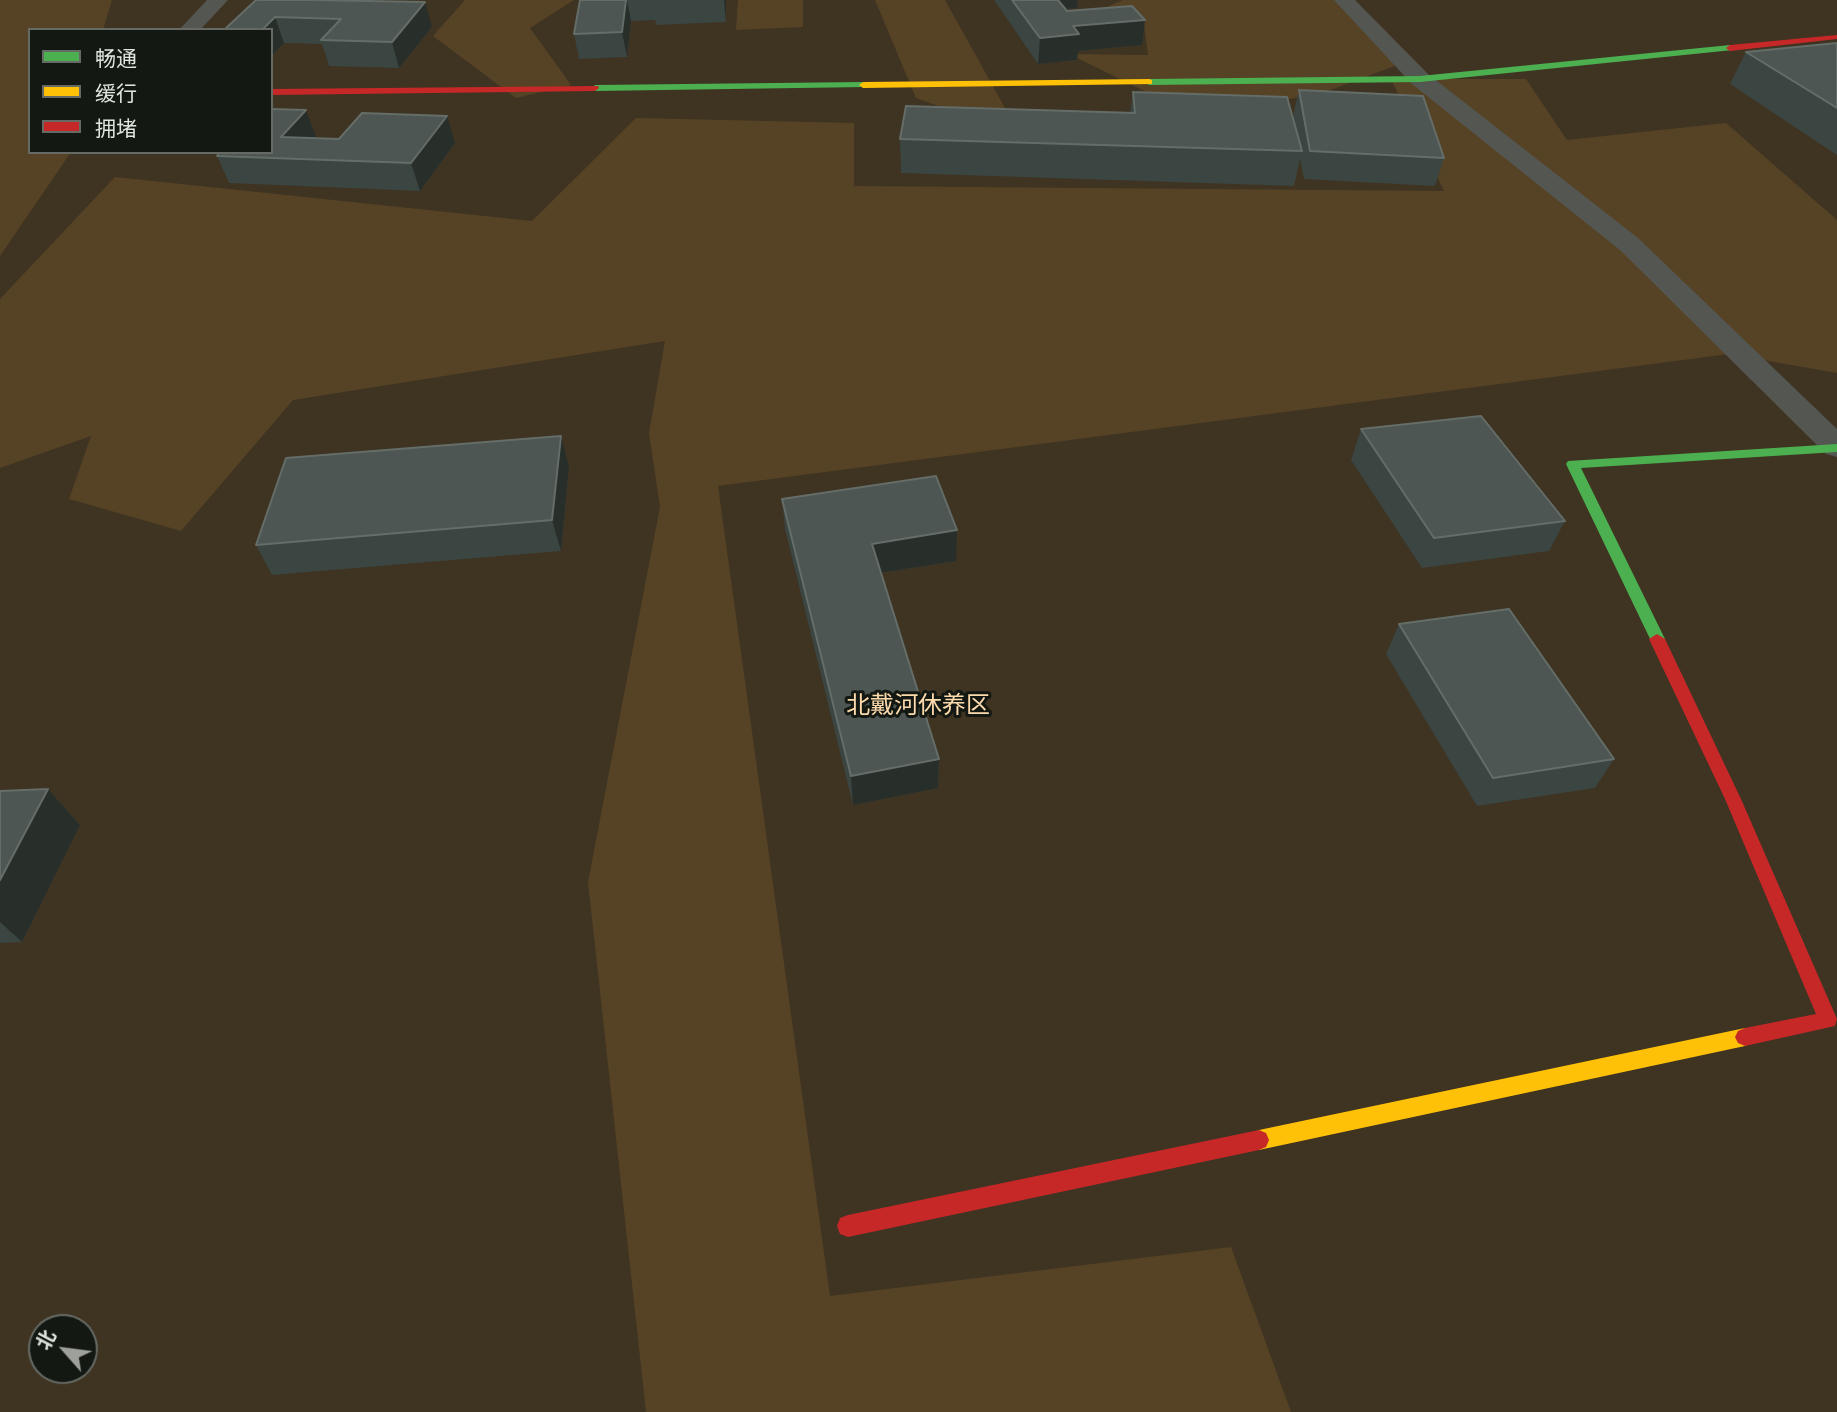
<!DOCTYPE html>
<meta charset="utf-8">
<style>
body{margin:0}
#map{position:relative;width:1837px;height:1412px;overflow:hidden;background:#1e211c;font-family:Cabin,"Noto Sans SC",sans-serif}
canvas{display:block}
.legend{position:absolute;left:28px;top:28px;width:245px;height:126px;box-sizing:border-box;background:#131812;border:2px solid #656a64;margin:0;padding:9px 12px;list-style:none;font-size:21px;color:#e1e5e0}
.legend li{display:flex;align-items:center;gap:14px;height:35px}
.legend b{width:35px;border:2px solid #656a64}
.north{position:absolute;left:28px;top:1314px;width:70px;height:70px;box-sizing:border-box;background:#131812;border:2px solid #656a64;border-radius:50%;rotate:298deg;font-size:19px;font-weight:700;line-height:28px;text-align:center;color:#e1e5e0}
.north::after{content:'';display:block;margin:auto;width:24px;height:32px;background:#9da09b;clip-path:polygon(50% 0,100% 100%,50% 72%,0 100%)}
</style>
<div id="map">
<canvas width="1837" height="1412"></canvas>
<ul class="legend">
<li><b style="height:9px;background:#4caf50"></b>畅通</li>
<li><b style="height:9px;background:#ffc107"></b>缓行</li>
<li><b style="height:9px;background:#c62828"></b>拥堵</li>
</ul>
<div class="north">北</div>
</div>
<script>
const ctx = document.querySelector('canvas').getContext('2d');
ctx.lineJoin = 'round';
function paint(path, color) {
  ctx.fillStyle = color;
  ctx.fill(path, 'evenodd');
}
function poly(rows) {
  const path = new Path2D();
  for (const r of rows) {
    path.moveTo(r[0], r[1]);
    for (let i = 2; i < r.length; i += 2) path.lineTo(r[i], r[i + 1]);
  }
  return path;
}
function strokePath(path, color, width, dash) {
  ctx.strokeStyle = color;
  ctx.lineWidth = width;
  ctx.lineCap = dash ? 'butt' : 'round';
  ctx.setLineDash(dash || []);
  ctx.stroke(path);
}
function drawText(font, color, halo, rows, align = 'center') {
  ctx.font = font + ' Cabin,"Noto Sans SC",sans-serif';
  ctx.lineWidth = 6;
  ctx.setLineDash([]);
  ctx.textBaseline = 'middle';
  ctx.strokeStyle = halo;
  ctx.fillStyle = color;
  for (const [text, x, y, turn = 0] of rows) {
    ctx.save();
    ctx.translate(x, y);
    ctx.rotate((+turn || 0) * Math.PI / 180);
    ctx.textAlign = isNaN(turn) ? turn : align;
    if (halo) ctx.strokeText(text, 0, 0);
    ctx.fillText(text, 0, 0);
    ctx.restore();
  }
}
const green = poly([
 [0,0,1837,0,1837,1412,0,1412],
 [30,30,271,30,271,152,30,152],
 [42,1328,84,1328,84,1370,42,1370]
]);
const forest = poly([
 [0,0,112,0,103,30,30,30,30,152,71,152,0,256],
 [465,0,574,0,530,28,571,85,516,98,433,36],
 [738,0,803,0,803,27,736,30],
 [875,0,945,0,1005,108,961,114,916,98],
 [1123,0,1346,0,1403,63,1330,90,1201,119,1069,54,1148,55,1144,24,1086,16],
 [1391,79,1526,79,1567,140,1726,123,1837,220,1837,373,1729,354,718,486,830,1296,1231,1247,1291,1412,646,1412,588,882,660,507,649,433,665,341,293,400,181,531,69,499,91,436,0,468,0,299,115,177,532,221,636,118,854,123,854,186,1444,191]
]);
const street = poly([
 [207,0,228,0,200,30,179,30,207,0],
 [1334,0,1355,0,1428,74,1638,238,1837,429,1837,457,1826,454,1620,250,1412,84,1334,0]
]);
const fast = poly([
 [1730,45,1734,48,1733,50,1420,82,1149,85,1145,82,1149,79,1420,76,1730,45],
 [863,82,866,83,866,87,595,91,591,88,595,85,863,82],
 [1837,444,1837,452,1581,468,1665,639,1662,643,1652,643,1566,464,1568,461,1837,444]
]);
const slow = poly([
 [1149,79,1152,80,1152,84,863,88,859,85,863,82,1149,79],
 [1745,1028,1752,1031,1755,1037,1752,1043,1745,1046,1259,1150,1252,1147,1249,1140,1252,1133,1259,1130,1745,1028]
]);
const jam = poly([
 [1837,35,1837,39,1730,51,1726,48,1730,45,1837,35],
 [598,86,599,88,595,91,271,95,271,89,598,86],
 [1657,634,1665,639,1741,799,1837,1019,1835,1026,1745,1046,1738,1043,1735,1037,1738,1031,1745,1028,1816,1014,1725,799,1649,639,1657,634],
 [1259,1130,1266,1133,1269,1140,1266,1147,1259,1150,848,1237,840,1234,837,1226,840,1218,848,1215,1259,1130]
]);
const wall = poly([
 [256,0,432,27,399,68,329,66,322,44,284,43,271,56,271,30],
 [580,0,726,0,726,22,656,25,655,20,631,21,627,57,579,59,574,34],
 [994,0,1078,0,1077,8,1066,9,1067,11,1145,20,1142,45,1078,51,1077,60,1038,64],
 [1837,43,1837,155,1730,84,1746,52],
 [1299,90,1444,158,1435,186,1304,179,1300,159,1294,186,901,173,900,139,1130,113,1133,92,1295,125,1293,116],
 [316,137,315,138,455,143,420,191,229,183,217,156],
 [1361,429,1565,521,1549,551,1422,568,1351,460],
 [569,467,561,551,272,575,256,545],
 [782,499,956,561,881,573,939,759,938,788,853,805,785,529],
 [1399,624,1614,759,1595,788,1477,806,1386,654],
 [48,789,80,825,22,942,0,943,0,791]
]);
const shadedWall = poly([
 [626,0,627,0,631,21,627,57,622,32],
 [724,0,726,0,726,22],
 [1046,0,1078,0,1077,8,1046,11],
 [425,2,432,27,399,68,392,42],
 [275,17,284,43,271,56,271,30,262,30],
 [1145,20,1142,45,1078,51,1077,60,1038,64,1040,38,1073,26],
 [306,110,316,137,296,159,281,137],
 [447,116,455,143,420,191,411,163],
 [561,436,569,467,561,551,552,520],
 [957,530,956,561,873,574,872,544],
 [939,759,938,788,853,805,851,776],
 [48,789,80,825,22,942,0,922,0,880]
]);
const building = poly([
 [256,0,313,0,425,2,392,42,321,40,341,19,275,17,262,30,224,30,256,0],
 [580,0,626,0,622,32,574,34,580,0],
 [1012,0,1058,0,1067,11,1132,6,1145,20,1073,26,1079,34,1040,38,1012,0],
 [1837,43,1837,108,1746,52,1837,43],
 [1299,90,1423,96,1444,158,1310,151,1299,90],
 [1133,92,1287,97,1302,151,900,139,906,106,1135,113,1133,92],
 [271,109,306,110,281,137,339,139,362,113,447,116,411,163,217,156,220,152,271,152,271,109],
 [1481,416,1565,521,1434,538,1361,429,1481,416],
 [561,436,552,520,256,545,286,458,561,436],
 [936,476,957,530,872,544,939,759,851,776,782,499,936,476],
 [1509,609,1614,759,1493,778,1399,624,1509,609],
 [48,789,0,880,0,791,48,789]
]);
const parkNames = [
 ["北戴河休养区",918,706]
];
paint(green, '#3f3322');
paint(forest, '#564325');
paint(street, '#545652');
paint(fast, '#4caf50');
paint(slow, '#ffc107');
paint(jam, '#c62828');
paint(wall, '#3b4541');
paint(shadedWall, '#282f2b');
paint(building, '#4d5652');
strokePath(building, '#646d68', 2);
drawText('24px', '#fcdaac', '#131812', parkNames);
</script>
